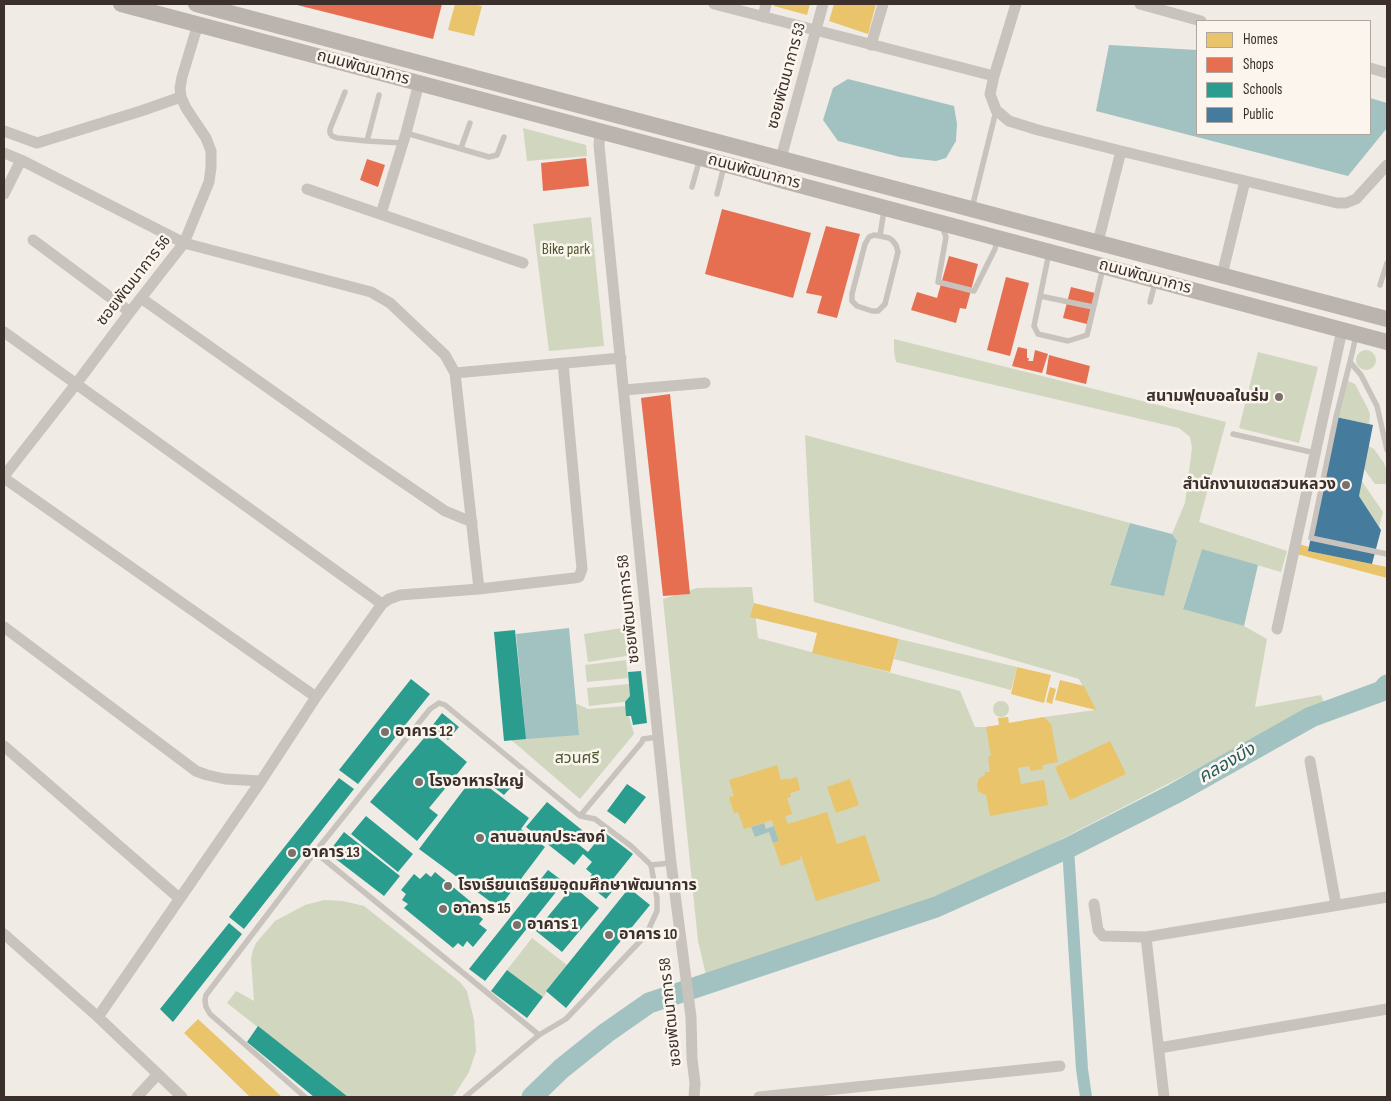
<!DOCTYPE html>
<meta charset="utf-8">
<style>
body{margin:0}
#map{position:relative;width:1391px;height:1101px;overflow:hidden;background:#f0ebe5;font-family:"Sofia Sans Condensed",sans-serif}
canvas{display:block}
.frame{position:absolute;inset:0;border:5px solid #3b302b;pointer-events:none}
.legend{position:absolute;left:1196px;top:20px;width:175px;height:115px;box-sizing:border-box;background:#fbf5ee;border:1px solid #aea6a0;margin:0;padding:6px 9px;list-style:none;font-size:15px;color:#3b302b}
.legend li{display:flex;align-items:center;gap:10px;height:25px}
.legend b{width:25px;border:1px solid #aea6a0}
</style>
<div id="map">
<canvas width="1391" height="1101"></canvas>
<div class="frame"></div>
<ul class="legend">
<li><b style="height:14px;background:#e9c46a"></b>Homes</li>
<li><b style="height:14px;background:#e76f51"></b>Shops</li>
<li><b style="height:14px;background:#2a9d8f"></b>Schools</li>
<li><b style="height:14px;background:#457b9d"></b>Public</li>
</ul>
</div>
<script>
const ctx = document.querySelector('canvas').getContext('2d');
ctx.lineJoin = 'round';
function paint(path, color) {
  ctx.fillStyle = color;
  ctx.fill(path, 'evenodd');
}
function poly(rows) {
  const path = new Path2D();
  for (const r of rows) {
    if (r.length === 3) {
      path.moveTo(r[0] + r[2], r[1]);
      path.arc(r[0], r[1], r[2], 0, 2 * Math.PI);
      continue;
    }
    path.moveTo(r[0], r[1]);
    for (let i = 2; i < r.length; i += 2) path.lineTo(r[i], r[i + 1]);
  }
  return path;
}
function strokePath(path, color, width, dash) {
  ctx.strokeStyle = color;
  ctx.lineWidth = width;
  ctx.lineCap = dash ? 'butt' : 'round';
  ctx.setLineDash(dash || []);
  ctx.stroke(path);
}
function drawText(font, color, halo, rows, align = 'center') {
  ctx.font = font + ' "Sofia Sans Condensed","Noto Sans Thai",sans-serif';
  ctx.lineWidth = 5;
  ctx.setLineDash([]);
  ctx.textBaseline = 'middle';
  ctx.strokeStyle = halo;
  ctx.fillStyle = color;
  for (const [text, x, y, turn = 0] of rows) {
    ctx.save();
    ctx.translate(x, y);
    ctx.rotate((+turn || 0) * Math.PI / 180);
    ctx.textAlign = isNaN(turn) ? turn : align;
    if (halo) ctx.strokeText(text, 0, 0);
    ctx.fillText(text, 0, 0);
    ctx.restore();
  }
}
const green = poly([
 [523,128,586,145,587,156,527,161],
 [591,217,604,346,549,351,533,224],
 [894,339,1226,422,1199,522,1287,551,1281,572,1202,549,1183,608,1244,626,1267,639,1255,707,1321,695,1324,703,1048,846,980,878,853,929,706,975,698,941,663,599,697,588,752,587,758,638,960,691,975,727,986,727,1044,717,1095,710,1079,679,814,602,805,435,1130,523,1110,584,1164,595,1177,542,1172,534,1185,503,1192,448,1190,437,1179,428,896,362,894,351],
 [1366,360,10],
 [1258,352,1318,367,1299,443,1239,428],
 [1348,381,1355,384,1367,407,1370,414,1369,424,1336,417,1346,382],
 [1368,446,1374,449,1384,463,1387,471,1387,482,1386,484,1375,484,1364,469],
 [1361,480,1383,512,1379,527,1359,496],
 [628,627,632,655,588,662,584,634],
 [899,639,1017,667,1011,690,894,659],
 [626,660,628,678,587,682,585,665],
 [629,684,631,701,589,706,587,688],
 [1001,709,8],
 [575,703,588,709,626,706,634,734,580,799,509,738],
 [324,900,343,901,364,906,460,982,467,991,474,1020,476,1051,469,1072,455,1094,451,1097,347,1097,227,1003,236,991,254,1001,251,959,253,950,256,943,275,921,305,905],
 [532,938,567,965,543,997,507,970]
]);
const water = poly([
 [1109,45,1197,50,1197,134,1370,134,1370,98,1387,103,1387,128,1348,176,1096,111],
 [848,79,954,106,957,124,956,141,946,158,936,161,900,157,838,141,823,120,833,88],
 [1130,523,1172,534,1177,541,1164,596,1110,585],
 [1202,549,1258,565,1244,626,1183,609],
 [569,628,579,735,526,739,516,634],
 [764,823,766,829,774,826,779,841,773,843,769,832,755,837,751,827]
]);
const homes = poly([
 [455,4,473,4,482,6,474,36,448,30],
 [775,4,810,4,807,15,774,6],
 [834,4,876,4,868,34,829,21],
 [1296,543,1309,547,1308,551,1387,567,1387,578,1293,553],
 [754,603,899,639,890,672,812,653,817,633,750,617],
 [1017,667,1051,675,1044,703,1011,694],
 [1060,680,1084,686,1096,710,1055,700],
 [1050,687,1056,689,1052,704,1046,702],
 [1008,717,1009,723,1044,717,1051,724,1058,762,1042,765,1043,769,1030,771,1030,766,1018,768,1021,784,1044,780,1048,805,990,816,986,795,978,791,977,785,979,778,985,775,985,772,990,772,988,757,991,756,986,727,999,725,998,718],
 [1110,741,1126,774,1070,800,1055,767],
 [777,765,781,780,788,778,787,780,797,777,800,790,790,793,791,797,787,798,792,814,785,816,788,824,827,812,837,844,865,835,880,881,816,901,801,855,800,856,801,859,781,866,773,843,779,841,772,820,744,829,738,812,734,813,729,797,734,796,729,780],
 [850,779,859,805,836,813,827,787],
 [198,1019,282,1097,250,1097,184,1033]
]);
const shops = poly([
 [293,4,442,4,433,39],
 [586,158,589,186,543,191,541,163],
 [367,159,385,165,378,187,360,180],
 [722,209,811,233,793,298,705,274],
 [826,226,860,234,837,318,817,313,822,296,806,293],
 [949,256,978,264,966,309,960,308,956,323,911,310,917,292,937,298],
 [1006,277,1029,283,1010,356,987,350],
 [1071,287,1095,293,1087,324,1063,318],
 [1018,347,1027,349,1027,358,1029,358,1028,361,1033,361,1035,350,1048,354,1042,373,1012,366],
 [1049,355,1090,366,1086,384,1046,374],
 [670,394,690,594,663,596,641,398]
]);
const schools = poly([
 [515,630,526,739,504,741,494,632],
 [641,671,647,723,633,725,631,716,626,716,625,702,630,696,628,672],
 [411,679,430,694,358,784,339,770],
 [442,713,459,727,448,740,432,726],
 [430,731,467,762,429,808,438,815,417,841,370,802],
 [474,776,529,818,521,829,545,847,499,908,419,849],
 [500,777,513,785,504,795,492,786],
 [339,778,354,789,244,929,229,917],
 [627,784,646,797,625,824,607,811],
 [547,802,587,834,578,844,588,852,604,832,633,854,613,879,618,884,606,899,586,883,592,874,586,869,592,862,583,854,574,865,526,827],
 [366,816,413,854,398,872,351,834],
 [344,832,400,876,384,896,328,853],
 [548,870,564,882,485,981,469,969],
 [435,872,482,911,478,915,483,919,479,924,487,930,473,947,467,941,463,947,458,943,453,948,404,908,408,904,402,900,406,894,401,890,414,874,420,879,426,873,431,877],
 [573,886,599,908,562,952,536,931],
 [629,888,650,905,566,1008,546,991],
 [229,923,242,934,173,1022,160,1009],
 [507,970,543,997,527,1018,491,991],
 [258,1026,348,1097,314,1097,247,1042]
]);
const public = poly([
 [1336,417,1373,425,1359,496,1381,530,1372,564,1308,551]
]);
const canal = poly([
 [1068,848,1082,1069,1086,1097]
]);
const river = poly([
 [532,1097,561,1069,606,1033,649,1003,936,907,1068,848,1174,794,1311,717,1382,691,1387,685]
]);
const lane = poly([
 [345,92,330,129,330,133,332,136,337,138,367,141,403,143],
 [406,133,489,157,497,155,504,137],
 [367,141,379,95],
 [461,148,470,123],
 [692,187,700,158],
 [717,194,724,166],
 [972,208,996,111],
 [942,226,946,237,938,282,974,291,995,249,997,239],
 [880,236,874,235,869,237,865,244,852,294,852,301,857,306,872,311,878,311,885,304,898,252,896,245,892,240,889,238,880,236,884,210],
 [1049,253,1034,326,1038,334,1068,341,1087,335,1103,268],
 [1380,285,1387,263],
 [1040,296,1093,307],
 [1150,302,1155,283],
 [1356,336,1350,362,1361,375,1377,406,1387,450],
 [1350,362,1336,417,1311,538,1387,554],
 [1233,434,1315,453],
 [580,816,642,742,643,739,658,737],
 [315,852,539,1035],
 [651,865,671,863],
 [305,1097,210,1014,206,1007,205,1000,206,995,315,852,430,709,439,703,445,705,580,816,595,819,631,846,651,865,657,898,657,911,646,935,566,1019,539,1035,465,1097]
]);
const street = poly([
 [714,4,994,76],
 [1016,4,994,76,990,94,996,110,1009,121,1038,130,1121,151,1337,203,1346,203,1356,199,1387,165],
 [1140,4,1201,21],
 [763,17,766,4],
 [871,45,883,4],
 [1370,68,1387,73],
 [4,131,37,143,141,111,181,97],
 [600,131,599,145,658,737,671,863,691,1017,692,1059,695,1083,694,1097],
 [4,153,21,160,184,243,371,292,390,303,445,355,455,373,621,358],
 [781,158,823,4],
 [307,189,523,263],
 [4,194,21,160],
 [381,214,406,133,419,83],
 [33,240,130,312],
 [1098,242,1121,151],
 [1222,275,1245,181],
 [141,298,370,460,445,511,472,522],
 [4,332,382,604],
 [455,373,479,589],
 [624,390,705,383],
 [4,476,76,384,130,312,184,243,209,182,211,168,211,151,206,138,186,108,181,97,180,88,182,77,198,24],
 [4,478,316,697],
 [4,627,196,771,207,775,225,779,261,781],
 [1277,629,1342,330],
 [4,746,179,898],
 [1310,761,1336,905],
 [1094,904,1098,930,1103,936,1146,937,1387,897],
 [4,934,98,1017,182,1097],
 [1146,937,1164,1097],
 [98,1017,261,781,316,697,382,604,389,599,400,595,479,589,574,578,579,577,582,569,563,363],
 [1159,1048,1387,1009],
 [137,1097,158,1074],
 [759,1097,1060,1066]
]);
const secondary = poly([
 [121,4,750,171,784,181,1387,342],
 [196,4,1387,319]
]);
const markers = [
 [1279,397,5,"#7a716c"],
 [1346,485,5,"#7a716c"],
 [385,732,5,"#7a716c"],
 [419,782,5,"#7a716c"],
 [480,838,5,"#7a716c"],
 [292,853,5,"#7a716c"],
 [448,886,5,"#7a716c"],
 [443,909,5,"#7a716c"],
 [517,925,5,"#7a716c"],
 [609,935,5,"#7a716c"]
];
const streetNames = [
 ["ถนนพัฒนาการ",363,68,15],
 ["ซอยพัฒนาการ 53",787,76,-75],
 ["ถนนพัฒนาการ",754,172,15],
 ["ถนนพัฒนาการ",1145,277,15],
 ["ซอยพัฒนาการ 56",134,281,-52],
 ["ซอยพัฒนาการ 58",629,609,-96],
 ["ซอยพัฒนาการ 58",671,1012,-96]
];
const parkNames = [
 ["Bike park",566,250],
 ["สวนศรี",577,759]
];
const poiNames = [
 ["สนามฟุตบอลในร่ม",1269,397,"right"],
 ["สำนักงานเขตสวนหลวง",1336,485,"right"],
 ["อาคาร 12",395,732],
 ["โรงอาหารใหญ่",429,782],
 ["ลานอเนกประสงค์",490,838],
 ["อาคาร 13",302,853],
 ["โรงเรียนเตรียมอุดมศึกษาพัฒนาการ",458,886],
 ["อาคาร 15",453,909],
 ["อาคาร 1",527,925],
 ["อาคาร 10",619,935]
];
const waterNames = [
 ["คลองบึง",1227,764,-30]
];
paint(green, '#d1d6bf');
paint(water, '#a1c2c1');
paint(homes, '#e9c46a');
paint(shops, '#e76f51');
paint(schools, '#2a9d8f');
paint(public, '#457b9d');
strokePath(canal, '#a1c2c1', 12);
strokePath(river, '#a1c2c1', 21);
strokePath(lane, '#c9c3be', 5.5);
strokePath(street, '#c9c3be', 11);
strokePath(secondary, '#bab3ae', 16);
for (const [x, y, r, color] of markers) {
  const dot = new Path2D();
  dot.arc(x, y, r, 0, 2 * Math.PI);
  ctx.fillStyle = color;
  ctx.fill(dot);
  strokePath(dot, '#fbf5ee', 2);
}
drawText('16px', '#3b302b', '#fbf5ee', streetNames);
drawText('16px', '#4a5a2e', '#fbf5ee', parkNames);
drawText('bold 16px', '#3b302b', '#fbf5ee', poiNames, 'left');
drawText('italic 18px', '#1f5a5e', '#fbf5ee', waterNames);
</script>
